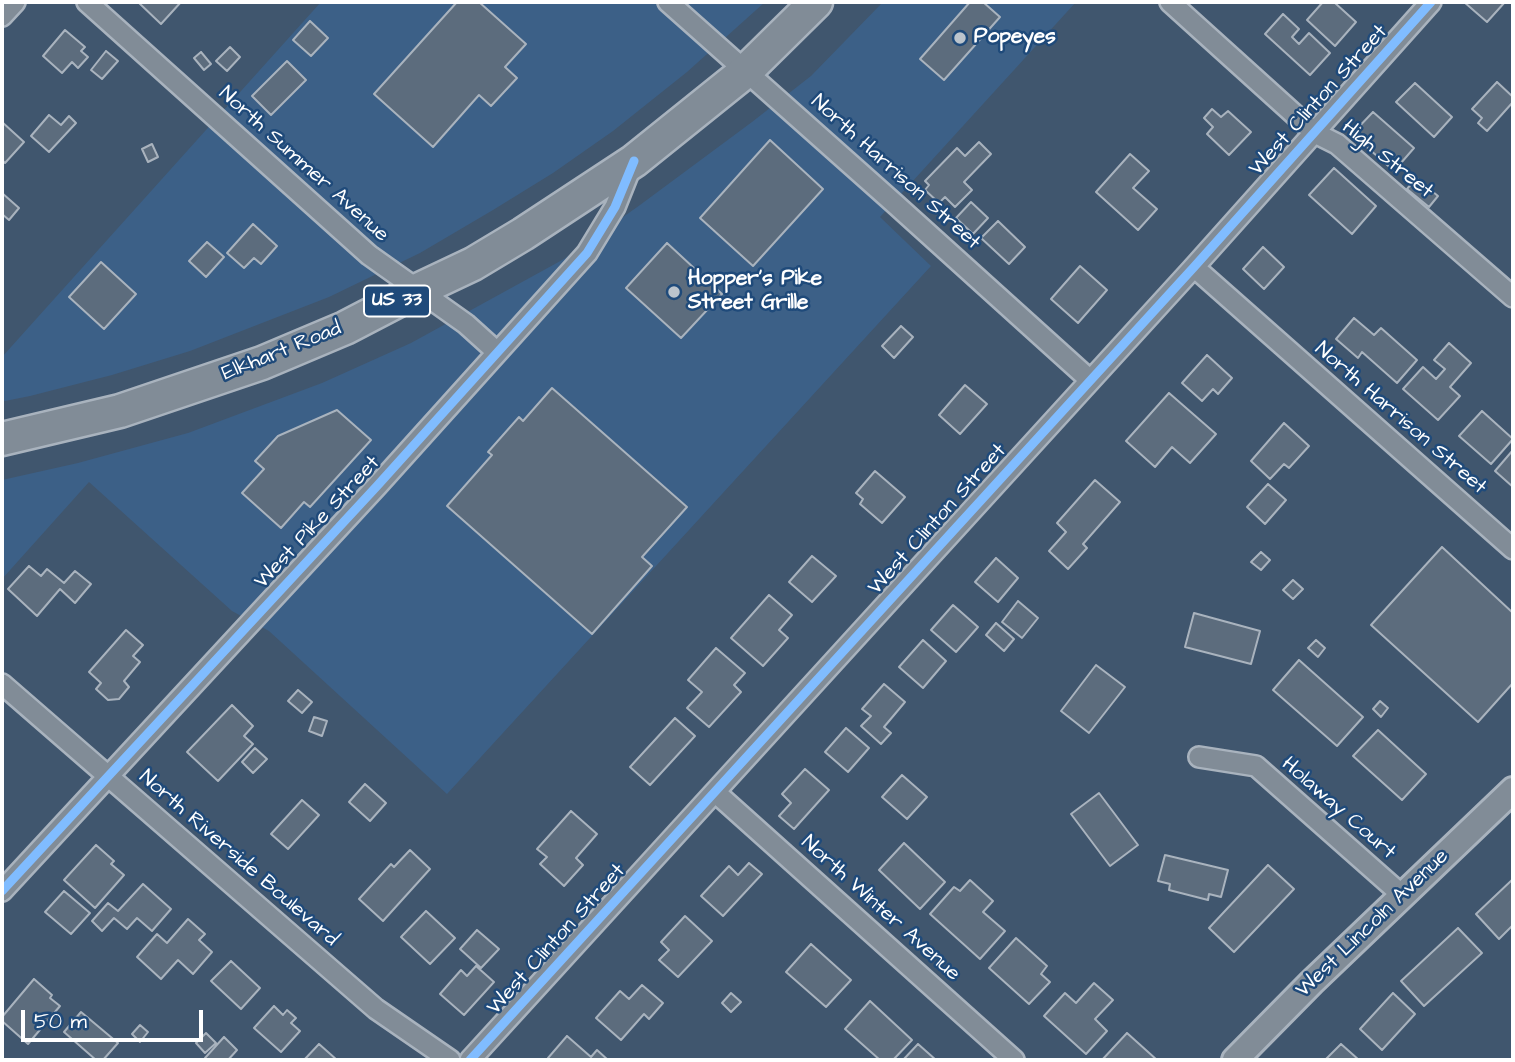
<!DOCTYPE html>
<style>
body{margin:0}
#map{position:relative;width:1515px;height:1062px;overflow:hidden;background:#40566e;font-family:"Architects Daughter",sans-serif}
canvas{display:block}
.frame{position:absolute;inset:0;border:4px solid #fff;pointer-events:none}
.scale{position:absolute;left:21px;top:1010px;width:182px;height:32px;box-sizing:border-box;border:4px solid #fff;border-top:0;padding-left:9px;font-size:21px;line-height:24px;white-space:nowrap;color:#fff;-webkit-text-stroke:5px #1f4a7a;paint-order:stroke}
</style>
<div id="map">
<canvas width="1515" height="1062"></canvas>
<div class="frame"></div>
<div class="scale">50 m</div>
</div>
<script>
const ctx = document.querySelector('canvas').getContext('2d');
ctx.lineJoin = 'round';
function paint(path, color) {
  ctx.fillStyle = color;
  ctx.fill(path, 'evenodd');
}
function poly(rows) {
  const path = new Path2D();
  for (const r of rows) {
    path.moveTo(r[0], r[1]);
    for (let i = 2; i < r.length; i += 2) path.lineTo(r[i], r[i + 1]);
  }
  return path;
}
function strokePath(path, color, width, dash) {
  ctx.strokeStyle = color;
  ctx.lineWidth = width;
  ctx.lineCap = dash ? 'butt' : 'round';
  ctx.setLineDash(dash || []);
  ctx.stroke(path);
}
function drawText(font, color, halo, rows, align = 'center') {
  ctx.font = font + ' "Architects Daughter",sans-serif';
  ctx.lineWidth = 5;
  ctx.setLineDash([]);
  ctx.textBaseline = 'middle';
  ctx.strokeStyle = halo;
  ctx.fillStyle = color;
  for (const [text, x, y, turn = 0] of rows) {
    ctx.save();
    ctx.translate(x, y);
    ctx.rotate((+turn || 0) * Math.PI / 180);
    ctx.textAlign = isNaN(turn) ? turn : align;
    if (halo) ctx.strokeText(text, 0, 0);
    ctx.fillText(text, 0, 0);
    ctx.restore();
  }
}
const built = poly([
 [321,2,765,2,687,72,613,131,553,173,493,210,420,253,329,297,190,351,112,375,30,396,5,401,2,400,2,357],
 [883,2,1076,2,880,217,931,266,447,794,269,631,232,611,89,482,2,579,2,480,78,463,188,433,322,383,411,343,564,259,640,205,752,122,811,76]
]);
const building = poly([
 [138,2,181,2,161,24,138,2],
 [457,2,479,2,526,44,505,67,517,78,491,106,479,95,433,147,374,94,457,2],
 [970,2,983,2,1000,17,944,80,920,59,970,2],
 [1323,2,1336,2,1335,3,1356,22,1335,46,1307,20,1323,2],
 [1464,2,1505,2,1487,22,1464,2],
 [1283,14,1299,29,1292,37,1299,44,1309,33,1330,53,1310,75,1265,34,1283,14],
 [310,21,328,38,311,56,293,40,310,21],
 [65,30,85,47,81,51,88,57,78,68,72,62,62,73,43,56,65,30],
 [230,47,240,57,227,71,216,61,230,47],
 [106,51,118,61,102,79,91,70,106,51],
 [201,52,211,64,204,70,194,58,201,52],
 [287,61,306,80,271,115,252,96,287,61],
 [1497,82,1513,97,1513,102,1487,131,1478,123,1482,118,1472,109,1497,82],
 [1415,83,1452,117,1434,137,1396,102,1415,83],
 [1212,109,1221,117,1228,111,1251,132,1229,155,1207,134,1213,127,1204,118,1212,109],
 [1373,112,1414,148,1394,171,1352,134,1373,112],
 [49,115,61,125,69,116,76,123,49,152,31,136,49,115],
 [2,122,24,142,5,163,2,160,2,122],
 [770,140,823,189,753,266,700,218,770,140],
 [979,142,991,154,964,182,972,190,955,207,945,197,939,203,925,190,929,185,925,181,957,148,965,156,979,142],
 [152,144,158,157,148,162,142,149,152,144],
 [1130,154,1149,171,1133,188,1157,209,1138,230,1096,192,1130,154],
 [1334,168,1376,206,1352,234,1309,195,1334,168],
 [1416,178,1438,196,1429,207,1407,189,1416,178],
 [2,193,19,208,9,220,2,214,2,193],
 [971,202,988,218,973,234,956,218,971,202],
 [998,221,1025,247,1009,264,981,238,998,221],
 [253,224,277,246,261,264,254,258,244,268,227,253,253,224],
 [207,242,224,257,206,277,189,261,207,242],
 [667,243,722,294,681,338,626,288,667,243],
 [1263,247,1284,267,1264,289,1243,269,1263,247],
 [101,262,136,294,104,329,69,297,101,262],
 [1080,266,1107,290,1078,323,1051,299,1080,266],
 [1354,318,1374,335,1381,328,1417,360,1397,383,1362,352,1358,358,1336,339,1354,318],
 [901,326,913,337,894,358,882,346,901,326],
 [1449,343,1471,363,1450,387,1460,396,1438,420,1403,389,1423,367,1436,379,1445,369,1434,360,1449,343],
 [1207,355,1232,378,1218,394,1213,389,1202,401,1182,383,1207,355],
 [965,385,987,404,960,434,939,415,965,385],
 [552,388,687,507,642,557,652,566,592,634,447,506,492,455,488,452,519,417,523,421,552,388],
 [1169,393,1216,434,1190,463,1172,447,1155,467,1126,441,1169,393],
 [337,410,371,440,310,507,304,502,281,528,242,493,264,469,255,461,278,436,337,410],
 [1482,411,1513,439,1491,464,1459,436,1482,411],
 [1284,423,1309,446,1289,468,1284,464,1270,479,1251,461,1284,423],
 [1513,450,1513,487,1495,471,1513,450],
 [875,471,905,497,882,523,860,504,863,499,856,493,875,471],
 [1095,480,1120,502,1083,544,1087,548,1068,569,1049,551,1066,532,1057,523,1095,480],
 [1268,484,1286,500,1265,524,1247,507,1268,484],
 [1442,547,1513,613,1513,683,1478,722,1371,625,1442,547],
 [1261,552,1270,560,1261,570,1251,562,1261,552],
 [812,556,836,576,812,602,789,582,812,556],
 [996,558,1018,578,998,602,975,582,996,558],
 [29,566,41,576,47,569,64,583,75,571,91,584,75,603,60,589,37,616,8,589,29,566],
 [1293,580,1303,589,1293,599,1283,590,1293,580],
 [769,595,792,615,779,630,788,638,763,666,731,638,769,595],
 [1018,601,1038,618,1022,638,1002,622,1018,601],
 [953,605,978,627,956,652,931,630,953,605],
 [1194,613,1260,631,1251,664,1185,647,1194,613],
 [996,623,1014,639,1004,651,986,635,996,623],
 [126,630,143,645,133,656,140,662,124,681,129,687,119,699,108,700,96,689,101,683,89,672,126,630],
 [923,640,946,661,923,688,899,667,923,640],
 [1316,640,1325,648,1318,657,1308,648,1316,640],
 [716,648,745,673,734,685,741,692,709,727,687,708,702,692,688,680,716,648],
 [1299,660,1363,717,1337,746,1273,690,1299,660],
 [1096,665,1125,687,1089,733,1061,711,1096,665],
 [884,684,905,702,884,727,891,733,881,744,861,726,871,716,862,709,884,684],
 [298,690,312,702,302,713,288,701,298,690],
 [1380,701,1388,708,1381,717,1373,709,1380,701],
 [232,705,253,726,244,736,253,744,218,781,187,752,232,705],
 [314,717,327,721,322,736,309,731,314,717],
 [675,718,695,736,650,785,630,767,675,718],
 [846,728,869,748,848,772,825,752,846,728],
 [1378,730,1426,774,1402,800,1353,756,1378,730],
 [255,748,267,759,253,773,242,762,255,748],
 [805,769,829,790,794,829,779,816,791,803,782,794,805,769],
 [902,775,927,797,907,819,882,797,902,775],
 [365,784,386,803,370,821,349,802,365,784],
 [1099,793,1138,845,1110,866,1071,814,1099,793],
 [302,800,319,815,288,849,271,834,302,800],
 [571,811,597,834,576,858,583,865,564,886,540,864,547,857,537,849,571,811],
 [904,843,945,882,920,909,879,870,904,843],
 [96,845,114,861,111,864,124,875,95,908,64,880,96,845],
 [410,850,430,869,383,921,359,899,391,864,394,867,410,850],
 [1165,855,1228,870,1221,897,1209,894,1208,900,1169,890,1170,884,1158,881,1165,855],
 [749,863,762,874,723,916,701,896,729,866,738,875,749,863],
 [1268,865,1294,889,1234,952,1209,928,1268,865],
 [1513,879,1513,925,1499,939,1476,914,1513,879],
 [970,880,993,901,983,912,1005,931,980,959,930,914,954,887,960,891,970,880],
 [143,884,171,909,152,931,137,918,127,929,114,918,102,931,92,921,108,903,118,911,143,884],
 [64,891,90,913,71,934,45,912,64,891],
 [426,911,455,938,430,964,401,937,426,911],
 [685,916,712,941,678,977,659,960,669,950,661,942,685,916],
 [188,919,205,934,199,940,212,952,193,974,178,960,161,979,137,957,157,934,167,943,188,919],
 [1458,928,1482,953,1424,1006,1401,981,1458,928],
 [477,930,499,949,481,968,460,949,477,930],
 [1016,938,1047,966,1041,974,1050,982,1029,1004,989,968,1016,938],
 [811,944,851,980,826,1007,786,972,811,944],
 [231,961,260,988,241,1009,211,981,231,961],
 [476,966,494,982,464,1015,440,994,461,970,467,976,476,966],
 [34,979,52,995,50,998,60,1006,28,1044,2,1021,2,1017,34,979],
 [1094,983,1113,1000,1095,1019,1107,1031,1086,1054,1044,1016,1065,993,1076,1003,1094,983],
 [642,985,663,1003,649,1019,644,1014,621,1040,596,1018,620,991,629,999,642,985],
 [731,993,741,1002,731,1012,722,1003,731,993],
 [1393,993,1415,1014,1382,1050,1360,1029,1393,993],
 [870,1001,912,1040,893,1060,880,1060,845,1029,870,1001],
 [274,1006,283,1015,287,1010,296,1018,291,1023,300,1031,281,1052,254,1028,274,1006],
 [81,1012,118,1043,103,1060,96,1060,64,1032,81,1012],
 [140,1025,148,1032,140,1042,132,1034,140,1025],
 [206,1033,216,1043,205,1053,196,1043,206,1033],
 [1127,1033,1157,1060,1102,1060,1127,1033],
 [567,1036,591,1057,597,1050,608,1060,550,1060,548,1058,567,1036],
 [224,1037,237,1050,228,1060,208,1060,205,1058,224,1037],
 [319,1044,337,1060,304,1060,319,1044],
 [918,1044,936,1060,903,1060,918,1044],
 [1341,1044,1359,1060,1325,1060,1341,1044]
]);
const minor = poly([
 [87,2,369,255,466,324,497,352],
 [668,2,894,203,1090,380],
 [1170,2,1315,133,1337,144,1513,297],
 [2,16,15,2],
 [1194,267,1513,549],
 [2,684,376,1009,450,1060],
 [1199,757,1256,766,1402,895],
 [715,792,1014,1060],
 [2,891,377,486,587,253,615,207,633,162],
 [470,1060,1194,267,1431,2]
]);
const tertiary = poly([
 [1235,1060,1312,982,1513,790]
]);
const trunk = poly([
 [2,439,120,411,262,363,345,328,418,290,473,264,523,234,634,161,746,71,816,2]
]);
const cycleway = poly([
 [2,891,377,486,587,253,615,207,634,161],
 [470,1060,1194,267,1431,2]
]);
const markers = [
 [960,38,7,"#bcc4cc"],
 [674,292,7,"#bcc4cc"]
];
const shields = [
 [397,301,66]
];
const shieldNames = [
 ["US 33",397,301]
];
const poiNames = [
 ["Popeyes",974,38],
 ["Hopper's Pike",688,280],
 ["Street Grille",688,304]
];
const streetNames = [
 ["West Clinton Street",1319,101,-48],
 ["High Street",1387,160,39],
 ["North Summer Avenue",303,165,42],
 ["North Harrison Street",895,173,42],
 ["Elkhart Road",282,352,-22],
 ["North Harrison Street",1400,419,41],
 ["West Clinton Street",938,520,-48],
 ["West Pike Street",318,523,-47],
 ["Holaway Court",1338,809,41],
 ["North Riverside Boulevard",238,859,41],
 ["North Winter Avenue",880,909,42],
 ["West Lincoln Avenue",1373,924,-44],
 ["West Clinton Street",557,940,-48]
];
paint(built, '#3c6087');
paint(building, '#5c6c7d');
strokePath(building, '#a9b3be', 2);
strokePath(minor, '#a9b3be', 24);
strokePath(tertiary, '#a9b3be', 30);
strokePath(trunk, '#a9b3be', 37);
strokePath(minor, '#818c97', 19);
strokePath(tertiary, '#818c97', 24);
strokePath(trunk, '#818c97', 32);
strokePath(cycleway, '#80bcff', 9);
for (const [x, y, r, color] of markers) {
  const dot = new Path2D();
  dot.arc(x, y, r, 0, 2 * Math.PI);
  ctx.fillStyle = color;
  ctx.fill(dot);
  strokePath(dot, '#1f4a7a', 2.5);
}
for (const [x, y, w] of shields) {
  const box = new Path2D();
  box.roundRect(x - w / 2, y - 15.5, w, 31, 5);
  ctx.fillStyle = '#1f4a7a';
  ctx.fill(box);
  strokePath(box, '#fff', 2);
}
drawText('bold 19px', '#fff', null, shieldNames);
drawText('bold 21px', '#fff', '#1f4a7a', poiNames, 'left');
drawText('21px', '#fff', '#1f4a7a', streetNames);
</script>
